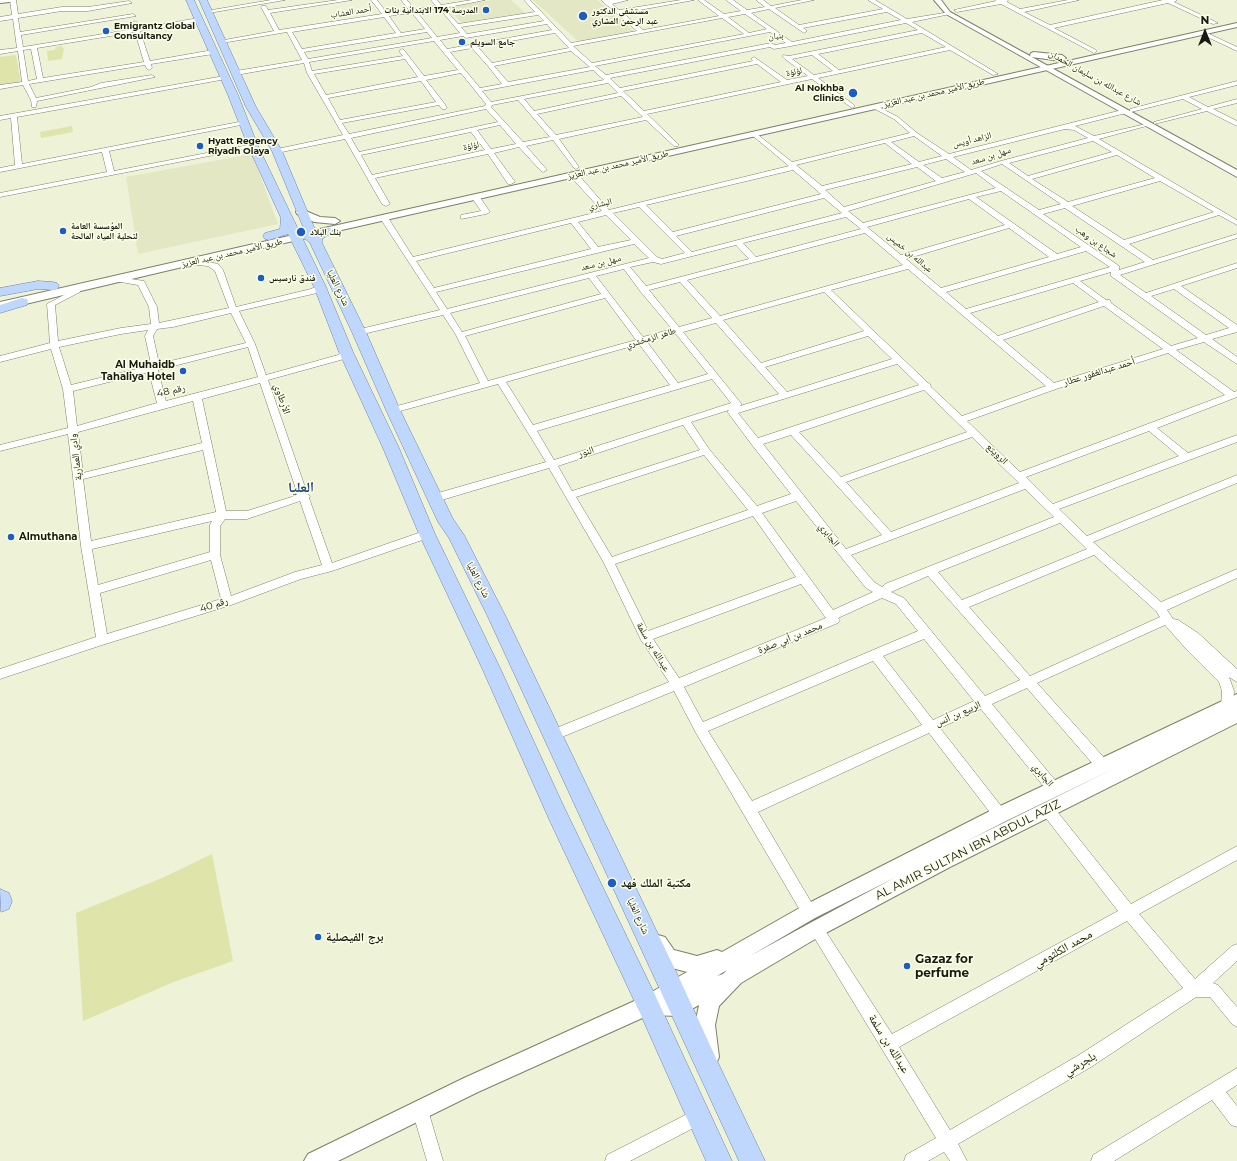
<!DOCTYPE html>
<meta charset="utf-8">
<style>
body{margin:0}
#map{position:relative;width:1237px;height:1161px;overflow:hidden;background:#eef2d6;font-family:Montserrat,sans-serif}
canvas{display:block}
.north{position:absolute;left:1185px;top:12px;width:40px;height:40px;-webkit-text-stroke:3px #fcffe8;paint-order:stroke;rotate:0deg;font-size:11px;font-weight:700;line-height:16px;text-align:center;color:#191a10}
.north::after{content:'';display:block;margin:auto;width:14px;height:18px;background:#191a10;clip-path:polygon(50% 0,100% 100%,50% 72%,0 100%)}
</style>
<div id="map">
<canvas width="1237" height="1161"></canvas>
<div class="north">N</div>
</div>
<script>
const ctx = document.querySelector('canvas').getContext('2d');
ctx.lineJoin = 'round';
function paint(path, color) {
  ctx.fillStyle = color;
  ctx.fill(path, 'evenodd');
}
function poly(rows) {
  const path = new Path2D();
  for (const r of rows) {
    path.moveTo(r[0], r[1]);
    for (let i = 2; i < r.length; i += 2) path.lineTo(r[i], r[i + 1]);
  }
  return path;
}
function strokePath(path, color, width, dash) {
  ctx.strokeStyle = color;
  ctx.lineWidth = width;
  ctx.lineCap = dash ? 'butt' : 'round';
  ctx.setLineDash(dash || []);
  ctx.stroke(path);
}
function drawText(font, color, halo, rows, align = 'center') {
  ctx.font = font + ' Montserrat,"Noto Naskh Arabic",sans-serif';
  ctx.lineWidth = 3;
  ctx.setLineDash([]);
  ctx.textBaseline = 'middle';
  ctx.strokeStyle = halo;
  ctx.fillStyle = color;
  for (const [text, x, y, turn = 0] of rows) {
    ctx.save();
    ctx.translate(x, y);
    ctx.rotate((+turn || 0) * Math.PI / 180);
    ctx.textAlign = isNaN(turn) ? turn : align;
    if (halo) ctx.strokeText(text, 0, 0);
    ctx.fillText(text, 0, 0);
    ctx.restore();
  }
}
const built = poly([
 [493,0,511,0,525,13,462,23,447,7],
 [533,0,597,0,635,32,579,42],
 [252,154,278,224,138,254,126,177]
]);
const green = poly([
 [61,46,64,49,62,59,48,61,47,51,55,50,56,47],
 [16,55,21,83,0,86,0,57],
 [72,126,73,132,41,138,40,132],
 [212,854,233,961,176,981,83,1021,76,913,162,878]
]);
const minor = poly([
 [10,0,16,0,18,14,62,7,88,7,129,1,132,3,88,11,62,11,18,18,20,32,133,14,136,16,21,35,23,47,134,29,132,23,135,21,138,23,139,28,199,18,201,19,201,21,140,31,150,61,213,50,216,52,213,54,151,64,152,68,149,70,147,69,145,65,29,84,36,98,91,87,101,83,152,75,155,77,37,101,36,107,32,107,31,100,23,85,0,89,0,85,22,82,18,51,0,54,0,50,17,48,13,19,0,21,0,17,12,15,10,0],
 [135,32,144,62,43,78,37,48,135,32],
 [31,49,37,79,28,81,23,50,31,49],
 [271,0,285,0,209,13,206,11,271,0],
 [338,0,352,0,270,13,279,30,382,14,371,0,377,0,387,13,409,10,401,0,407,0,414,9,436,6,431,0,437,0,441,5,472,0,485,0,444,8,458,24,535,12,524,0,530,0,571,43,637,31,601,0,628,0,612,4,619,10,681,0,694,0,623,13,643,30,719,16,698,0,704,0,724,14,741,11,726,0,733,0,747,10,765,7,756,0,763,0,771,6,802,0,814,0,775,8,799,25,883,9,868,0,875,0,907,19,950,12,950,14,912,22,998,74,993,75,950,50,818,78,854,105,855,106,852,108,812,79,647,114,678,144,678,146,674,146,646,120,559,139,579,167,576,169,574,168,553,140,526,146,547,170,543,172,541,171,519,147,494,153,515,182,511,184,508,184,488,154,375,178,390,204,386,206,382,204,345,139,277,153,274,151,277,149,343,135,307,73,304,63,236,75,233,73,236,71,302,60,287,32,222,43,219,41,274,31,261,7,262,6,266,6,268,10,338,0],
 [439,8,455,27,460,33,437,37,417,12,439,8],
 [769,9,804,33,807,31,803,28,887,12,901,20,792,42,751,13,769,9],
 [412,13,425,29,401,33,389,16,412,13],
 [745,14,767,29,749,33,728,17,745,14],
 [538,15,544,21,467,34,461,27,538,15],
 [384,17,396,33,302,49,292,32,384,17],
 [722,18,744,34,592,63,573,46,722,18],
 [906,23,918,30,789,56,783,55,782,56,785,59,808,76,787,80,754,57,751,59,753,61,620,88,610,78,770,47,774,49,791,46,906,23],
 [547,24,552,30,447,49,440,40,463,36,466,38,547,24],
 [427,32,432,38,308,59,304,52,427,32],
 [770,32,786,43,775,45,771,43,606,75,595,66,770,32],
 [555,33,569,48,492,63,478,47,555,33],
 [922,33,946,47,839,70,818,54,922,33],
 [434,41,458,70,424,76,404,50,402,49,399,51,403,56,312,71,309,62,434,41],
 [472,48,488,66,502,84,480,88,450,52,472,48],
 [571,51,590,67,508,82,494,66,571,51],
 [812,55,833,71,814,75,792,59,812,55],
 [405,59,418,77,326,95,314,74,405,59],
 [757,64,781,82,644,111,623,91,757,64],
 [593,70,604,80,491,102,482,91,593,70],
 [461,73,486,104,485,106,349,134,342,123,439,105,442,109,446,109,447,108,444,103,426,80,461,73],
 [421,81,436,102,340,120,328,98,421,81],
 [608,83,618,93,534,111,524,99,608,83],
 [621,96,643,117,556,135,537,114,621,96],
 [518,100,530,114,550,137,523,142,491,107,492,105,518,100],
 [486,109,498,122,359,152,351,138,486,109],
 [500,125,516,144,491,149,477,130,500,125],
 [471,132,485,150,372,175,361,155,471,132],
 [995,0,1008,0,1007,2,1020,9,1068,0,1079,0,1024,12,1050,25,1163,0,1177,0,1174,2,1218,23,1213,24,1168,3,1054,28,1096,50,1097,51,1094,53,1001,4,957,12,954,10,996,1,995,0],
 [1201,32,1205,32,1237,47,1237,51,1201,34,1201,32],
 [224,76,227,78,226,79,17,117,22,164,244,121,247,123,246,124,109,151,114,171,253,144,256,146,255,147,0,197,0,193,107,172,102,152,0,172,0,168,15,165,11,118,0,120,0,116,224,76],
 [1237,81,1237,85,1189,97,1208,107,1237,99,1237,103,1213,109,1237,121,1237,126,1207,111,1154,124,1154,122,1202,109,1183,99,1131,112,1131,114,1122,114,1075,126,1094,136,1150,123,1150,125,1099,139,1237,220,1237,225,1219,215,1129,244,1153,260,1237,234,1237,238,1120,275,1146,293,1237,263,1237,268,1181,286,1237,325,1237,332,1212,339,1237,357,1237,364,1204,342,1176,350,1234,392,1237,391,1237,397,1157,428,1188,453,1237,435,1237,442,1059,509,1087,536,1237,475,1237,483,1093,542,1161,602,1237,569,1237,578,1167,610,1173,619,1178,620,1198,633,1237,669,1237,682,1229,677,1234,691,1233,706,1231,710,1227,711,1223,710,1221,706,1222,691,1219,682,1187,650,1165,625,1037,683,1108,762,1109,766,1108,770,1103,772,1098,770,1027,688,992,704,1059,785,1061,789,1059,793,1054,795,1049,793,981,709,940,728,1005,811,1007,815,1005,819,1000,821,995,819,929,733,758,812,814,907,816,912,814,917,809,919,804,917,696,733,674,691,557,739,553,741,549,739,547,735,549,731,669,682,641,640,604,563,549,468,435,502,431,501,430,498,431,495,546,462,498,384,393,413,390,412,388,410,390,408,480,383,456,335,443,315,359,335,355,332,356,330,440,310,380,218,381,216,387,216,413,257,602,211,571,177,571,173,577,173,609,210,789,166,753,136,753,134,757,134,792,162,910,133,894,119,873,108,872,107,875,105,898,117,917,133,949,154,1122,110,1130,111,1130,109,1237,81],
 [1065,129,1074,130,1088,138,1001,161,971,170,953,157,1065,129],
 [914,136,942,156,919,162,891,142,914,136],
 [1093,141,1112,152,1028,176,1009,163,1093,141],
 [885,143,912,164,822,186,796,165,885,143],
 [1117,155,1155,178,1068,202,1032,179,1117,155],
 [946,159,965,172,942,178,923,165,946,159],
 [1002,164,1061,204,1039,210,981,171,1002,164],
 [917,167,936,181,844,207,825,190,917,167],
 [793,170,821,194,673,232,646,205,793,170],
 [976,173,996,188,863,223,848,211,976,173],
 [1160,181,1214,212,1124,240,1072,206,1160,181],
 [1001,191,1081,247,1057,254,976,197,1001,191],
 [824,198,842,213,692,252,676,236,824,198],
 [969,199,1005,225,901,255,867,227,969,199],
 [639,207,685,253,662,259,657,257,613,213,639,207],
 [1065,208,1145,262,1119,270,1119,266,1043,214,1065,208],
 [606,215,631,240,598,247,578,222,606,215],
 [846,217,861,229,756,257,743,243,846,217],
 [571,223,591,249,434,288,416,261,571,223],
 [1009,228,1049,257,941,288,906,259,1009,228],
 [865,233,903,265,720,316,687,280,865,233],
 [634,244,649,258,447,309,436,292,634,244],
 [736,245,749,259,646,286,630,267,653,262,661,264,736,245],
 [1086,251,1110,267,966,309,946,292,1086,251],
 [624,269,640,291,672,329,643,337,596,276,624,269],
 [908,269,1046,386,962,416,931,387,930,384,928,383,831,290,908,269],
 [1111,272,1111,276,1198,338,1171,346,1111,303,1110,300,1106,300,1080,281,1111,272],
 [589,278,601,294,462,332,450,313,589,278],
 [680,282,712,318,679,327,649,290,680,282],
 [1073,283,1099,302,998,336,970,313,1073,283],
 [1174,289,1229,328,1206,335,1151,296,1174,289],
 [824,292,864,331,761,363,723,320,824,292],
 [605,298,636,340,488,381,465,336,605,298],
 [1104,306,1163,349,1054,383,1003,340,1104,306],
 [716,323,779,394,740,406,742,404,740,402,683,332,716,323],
 [676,334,708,374,678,383,647,342,676,334],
 [868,336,892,359,787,392,765,367,868,336],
 [639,344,670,385,533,425,506,382,639,344],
 [1168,353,1225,395,1020,472,967,421,1056,389,1168,353],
 [897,364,919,385,758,438,738,413,897,364],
 [712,379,731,403,554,460,537,431,712,379],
 [924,390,967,432,841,477,799,432,924,390],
 [729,410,727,412,729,414,752,445,791,494,757,506,709,449,691,422,729,410],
 [683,425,700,450,572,491,558,466,683,425],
 [1149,431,1179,456,1053,504,1026,477,1149,431],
 [791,435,882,535,846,549,763,444,791,435],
 [972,437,1019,483,891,532,846,482,972,437],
 [704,455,748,510,612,557,576,497,704,455],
 [1025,489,1054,517,885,584,882,587,874,582,851,555,1025,489],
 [796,501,866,588,873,592,833,610,762,513,796,501],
 [753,516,796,577,648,631,615,564,753,516],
 [1060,523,1087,549,962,600,938,572,1060,523],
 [1094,555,1156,611,1160,617,1030,676,969,607,1094,555],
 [928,576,1020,680,985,696,904,598,891,592,928,576],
 [801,584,826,618,679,678,653,639,801,584],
 [882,598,896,604,918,631,703,722,684,687,838,623,840,620,838,618,882,598],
 [924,639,974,701,933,720,883,656,924,639],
 [873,661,922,725,752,801,708,731,873,661],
 [473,196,479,196,490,212,486,214,461,219,461,215,481,211,472,198,473,196],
 [187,260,209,262,218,264,223,270,236,307,311,289,320,285,324,287,317,293,239,311,255,344,266,375,338,355,343,350,346,349,350,352,344,359,268,380,307,493,310,496,309,498,332,563,427,530,431,531,432,534,431,537,332,571,301,579,231,605,102,645,0,679,0,669,96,637,81,546,68,434,0,451,0,445,68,428,63,389,51,349,0,362,0,356,50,343,47,304,77,288,80,288,80,292,55,305,58,341,121,328,151,324,149,307,138,285,115,281,114,279,118,277,144,281,157,307,159,323,229,308,215,271,208,266,187,264,187,260],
 [231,313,246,343,158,364,158,359,153,336,157,329,173,327,231,313],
 [148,330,145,336,150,359,149,366,71,385,59,347,121,334,148,330],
 [248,347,258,377,166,401,158,370,248,347],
 [149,372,157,403,77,426,73,391,149,372],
 [260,383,298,495,247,511,226,511,202,399,260,383],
 [193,401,202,443,83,473,78,432,193,401],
 [203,450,216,512,91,541,83,479,203,450],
 [300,501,322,565,295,572,231,596,220,555,220,526,225,519,247,519,300,501],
 [212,521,210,525,210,552,98,585,92,549,212,521],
 [211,560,221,599,107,634,100,593,211,560],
 [1047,803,1052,805,1131,904,1237,846,1237,860,1139,914,1195,979,1232,946,1237,944,1237,961,1213,983,1218,985,1237,1007,1237,1027,1232,1024,1210,997,1196,997,1091,1067,958,1144,967,1161,950,1161,944,1152,928,1161,904,1161,906,1155,936,1138,809,929,811,924,816,922,821,924,892,1034,1118,911,1042,813,1040,809,1042,805,1047,803],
 [1127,921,1183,988,1079,1055,950,1130,899,1047,1127,921],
 [1237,1068,1237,1085,1226,1092,1237,1106,1237,1127,1231,1125,1212,1100,1114,1161,1091,1161,1093,1155,1237,1068],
 [420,1102,426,1104,428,1110,443,1161,427,1161,412,1110,414,1104,420,1102],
 [699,1108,705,1110,707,1116,705,1122,630,1161,605,1161,607,1155,699,1108]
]);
const tertiary = poly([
 [0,0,13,0,10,2,0,3,0,0],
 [934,0,941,0,950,12,1237,170,1237,177,946,14,934,0],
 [1237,694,1237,723,950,867,822,935,741,983,719,1006,715,1025,719,1057,716,1064,709,1067,702,1064,699,1057,695,1025,699,1005,679,1016,649,1015,478,1092,338,1161,304,1161,308,1154,464,1078,641,998,687,972,661,965,649,944,651,937,658,935,665,937,674,950,697,956,717,950,722,952,803,906,994,809,1237,694],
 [1115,768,965,842,1006,821,1115,768],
 [896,877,810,923,750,956,815,918,896,877],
 [727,970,723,974,717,976,727,970]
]);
const secondary = poly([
 [1237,23,1237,27,280,244,0,310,0,302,280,238,1237,23],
 [1034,52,1062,55,1066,58,1062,61,1031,57,1030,55,1031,53,1034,52],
 [301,209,320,217,335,218,340,221,335,224,314,222,297,214,296,212,297,210,301,209]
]);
const primary = poly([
 [186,0,194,0,238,95,258,146,326,287,353,352,399,448,435,534,500,668,563,805,656,997,732,1161,706,1161,640,1013,549,819,482,668,419,534,383,448,339,352,314,287,288,234,269,240,265,239,263,236,265,233,280,229,281,218,248,146,228,95,186,0],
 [199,0,207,0,256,107,282,151,316,232,328,227,332,229,334,231,322,239,322,243,366,332,400,410,453,519,464,535,506,617,681,982,720,1067,765,1161,739,1161,488,617,449,538,438,522,386,410,352,332,310,243,303,237,306,234,272,151,246,107,199,0],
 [38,281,53,282,57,283,59,286,57,289,53,290,38,289,0,296,0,288,38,281],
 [22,298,27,299,28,302,27,305,0,313,0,305,22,298],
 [0,889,9,893,12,901,9,909,1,912,0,889]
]);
const markers = [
 [486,10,4,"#1d5bc7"],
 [583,16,5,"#1d5bc7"],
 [106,31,4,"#1d5bc7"],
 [462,42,4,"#1d5bc7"],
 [853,93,5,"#1d5bc7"],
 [200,146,4,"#1d5bc7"],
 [63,231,4,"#1d5bc7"],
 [301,232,5,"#1d5bc7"],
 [261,278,4,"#1d5bc7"],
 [183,371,4,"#1d5bc7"],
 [11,537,4,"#1d5bc7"],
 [612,883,5,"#1d5bc7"],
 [318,937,4,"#1d5bc7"],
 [907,966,4,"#1d5bc7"]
];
const farPoinames = [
 ["المدرسة 174 الابتدائية بنات",478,10,"right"],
 ["مستشفى الدكتور",592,11],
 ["عبد الرحمن المشاري",592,21],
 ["Emigrantz Global",114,26],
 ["Consultancy",114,36],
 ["جامع السويلم",470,42],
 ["Al Nokhba",844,88,"right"],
 ["Clinics",844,98,"right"],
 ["Hyatt Regency",208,141],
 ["Riyadh Olaya",208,151],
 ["المؤسسة العامة",71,226],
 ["لتحلية المياه المالحة",71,236],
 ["بنك البلاد",310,232],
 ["فندق نارسيس",269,278]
];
const farStreetnames = [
 ["أحمد العشاب",351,12,-9],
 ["بنبان",776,36,-4],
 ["لؤلؤة",794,72,-13],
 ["شارع عبدالله بن سليمان الحمدان",1095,78,29],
 ["طريق الأمير محمد بن عبد العزيز",934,93,-13],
 ["الزاهد أويس",972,140,-14],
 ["لؤلؤة",471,146,-12],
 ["سهل بن سعد",991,156,-18],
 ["طريق الأمير محمد بن عبد العزيز",618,165,-13],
 ["البشاري",600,204,-14],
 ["شجاع بن وهب",1096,242,35],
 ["طريق الأمير محمد بن عبد العزيز",232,253,-13],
 ["عبدالله بن خميس",910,253,40],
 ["سهل بن سعد",601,263,-14],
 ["طاهر الزمخشري",651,338,-17]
];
const streetNames = [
 ["شارع العليا",338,288,64],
 ["أحمد عبدالغفور عطار",1099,372,-17],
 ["رقم 48",171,391,-13],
 ["الأرطاوي",282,399,71],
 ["النور",586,452,-18],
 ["الرويتع",997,454,44],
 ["وادي العمارية",76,457,-97],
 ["الجابري",829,535,52],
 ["شارع العليا",478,580,63],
 ["رقم 40",214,605,-18],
 ["محمد بن أبي صفرة",790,638,-22],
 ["عبدالله بن سلمة",653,647,59],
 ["الربيع بن أنس",958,714,-24],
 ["الجابري",1043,775,51],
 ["شارع العليا",638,916,65]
];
const poiNames = [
 ["Al Muhaidb",175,365],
 ["Tahaliya Hotel",175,377],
 ["Almuthana",19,537,"left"]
];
const nearStreetnames = [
 ["AL AMIR SULTAN IBN ABDUL AZIZ",968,850,-27],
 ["محمد الكلثومي",1063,949,-29],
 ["عبدالله بن سلمة",889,1044,58],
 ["بلجرشي",1080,1064,-31]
];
const nearPoinames = [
 ["مكتبة الملك فهد",621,883],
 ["برج الفيصلية",326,937],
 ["Gazaz for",915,959],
 ["perfume",915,973]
];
const districtNames = [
 ["العليا",301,488]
];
paint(built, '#e3e7c3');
paint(green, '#dee4aa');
strokePath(minor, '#7d8067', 1);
strokePath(tertiary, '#7d8067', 2);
strokePath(secondary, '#7d8067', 2);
strokePath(primary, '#6a83a9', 1);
paint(minor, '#fff');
paint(tertiary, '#fff');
paint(secondary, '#fff');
paint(primary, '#c0d7fd');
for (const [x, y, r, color] of markers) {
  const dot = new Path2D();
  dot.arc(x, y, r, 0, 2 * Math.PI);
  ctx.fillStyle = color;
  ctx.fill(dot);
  strokePath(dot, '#fcffe8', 1.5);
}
drawText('bold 9px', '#191a10', '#fcffe8', farPoinames, 'left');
drawText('9px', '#191a10', '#fcffe8', farStreetnames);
drawText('10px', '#191a10', '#fcffe8', streetNames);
drawText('bold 10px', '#191a10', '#fcffe8', poiNames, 'right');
drawText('12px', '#191a10', '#fcffe8', nearStreetnames);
drawText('bold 12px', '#191a10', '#fcffe8', nearPoinames, 'left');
drawText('bold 14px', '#234379', '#fcffe8', districtNames);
</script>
